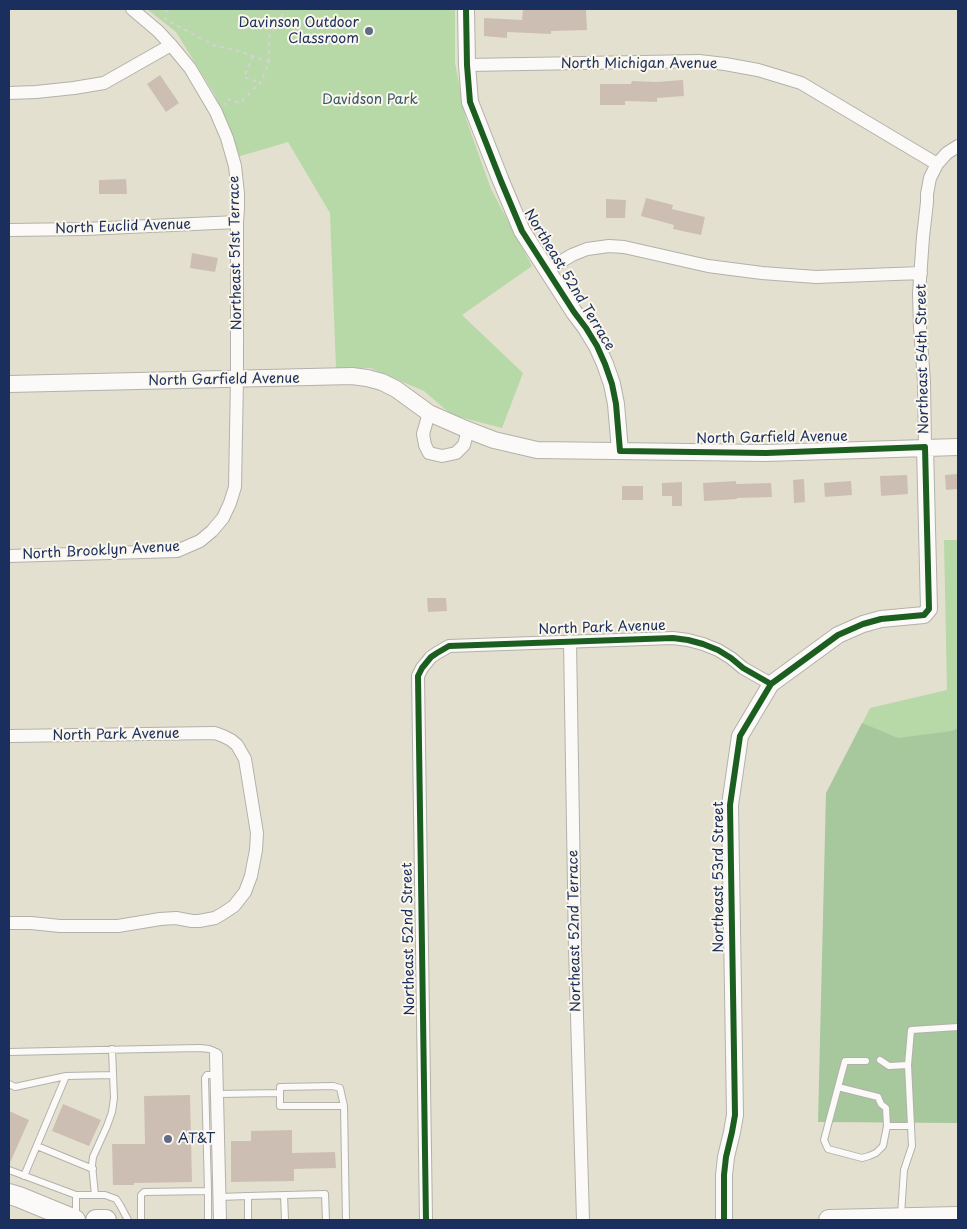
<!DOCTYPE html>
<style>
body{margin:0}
#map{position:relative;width:967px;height:1229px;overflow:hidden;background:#e4e0cf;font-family:"Playpen Sans",sans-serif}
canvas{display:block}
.frame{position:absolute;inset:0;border:10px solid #1b2f5e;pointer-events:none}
</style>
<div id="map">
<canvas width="967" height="1229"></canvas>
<div class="frame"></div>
</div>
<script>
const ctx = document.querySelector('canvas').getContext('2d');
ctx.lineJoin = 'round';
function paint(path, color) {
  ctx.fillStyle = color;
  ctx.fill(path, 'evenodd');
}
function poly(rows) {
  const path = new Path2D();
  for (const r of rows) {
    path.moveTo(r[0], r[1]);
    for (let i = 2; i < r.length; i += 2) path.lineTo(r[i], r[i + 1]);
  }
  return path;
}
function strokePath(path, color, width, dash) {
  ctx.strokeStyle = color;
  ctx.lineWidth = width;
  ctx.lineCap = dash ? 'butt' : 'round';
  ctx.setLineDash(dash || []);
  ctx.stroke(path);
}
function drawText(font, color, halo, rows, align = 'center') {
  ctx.font = font + ' "Playpen Sans",sans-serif';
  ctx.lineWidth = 4;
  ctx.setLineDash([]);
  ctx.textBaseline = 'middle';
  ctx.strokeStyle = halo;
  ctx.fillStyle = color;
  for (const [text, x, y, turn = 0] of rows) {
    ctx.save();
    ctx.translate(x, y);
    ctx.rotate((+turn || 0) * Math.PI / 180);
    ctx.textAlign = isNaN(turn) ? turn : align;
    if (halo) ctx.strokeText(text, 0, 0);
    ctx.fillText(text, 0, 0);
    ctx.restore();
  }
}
const green = poly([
 [147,9,455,9,455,63,466,119,491,189,532,266,462,315,523,373,502,428,452,415,424,391,370,368,336,368,330,213,288,142,237,157,215,95,176,32],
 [944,540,958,540,958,728,951,731,898,739,862,724,870,708,947,690]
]);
const forest = poly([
 [862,723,898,738,951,731,958,728,958,1123,818,1122,826,793]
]);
const building = poly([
 [523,9,586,9,587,30,551,31,551,34,507,32,507,38,484,36,484,18,522,20],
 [160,75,179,103,166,112,147,84],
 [683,80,684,96,657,98,657,102,625,101,625,105,600,105,600,84,631,84,632,81,656,82],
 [126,179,127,194,99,194,99,180],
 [646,198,673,205,672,209,705,217,701,235,673,229,674,225,641,216],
 [606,199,626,200,625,218,606,218],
 [192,253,218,258,215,272,190,268],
 [958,474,958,489,946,490,945,475],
 [907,475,908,494,881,496,880,476],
 [804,479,805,502,794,503,793,480],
 [736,481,736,484,771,483,772,497,737,498,737,499,704,501,703,483],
 [851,481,852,495,825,497,824,483],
 [682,482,682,506,672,506,672,496,662,496,662,483],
 [622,486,643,486,643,500,622,500],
 [427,598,446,598,447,611,428,612],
 [190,1095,192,1182,134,1183,134,1185,113,1185,112,1144,145,1144,144,1096],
 [63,1104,101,1120,89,1146,52,1131],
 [9,1111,29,1120,9,1165],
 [292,1130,292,1153,335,1152,336,1168,294,1169,294,1181,231,1182,231,1141,251,1141,251,1131]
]);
const path = poly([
 [167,9,165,19,213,45,239,51,269,62,260,83,240,103,227,99,225,105],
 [253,56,244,77,260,83],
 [269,62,269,37,279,21,285,9]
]);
const service = poly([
 [9,1052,98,1050,200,1048,209,1049,214,1051,216,1055],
 [880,1060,889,1066,908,1065],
 [866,1061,845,1061,824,1140,828,1149,862,1158,869,1156,876,1153,883,1146,887,1126,911,1126],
 [9,1084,15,1087,66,1076],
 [838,1087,878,1097,881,1104,886,1108,887,1126],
 [217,1094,280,1093],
 [344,1106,280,1106,280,1087,333,1086,340,1088,344,1106,346,1220],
 [37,1146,93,1169],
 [9,1170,76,1195,76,1217],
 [24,1176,66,1076,113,1075],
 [208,1191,205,1078,207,1075,217,1075],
 [76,1195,105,1195,116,1199,120,1205,128,1220],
 [95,1195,92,1165,93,1157,107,1126,112,1112,114,1098,112,1049],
 [284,1195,285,1220],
 [219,1197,248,1196],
 [901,1215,904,1170,912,1146,908,1065,911,1030,958,1027],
 [141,1220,141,1195,144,1192,208,1191,208,1220],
 [248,1220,248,1196,325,1194,326,1220]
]);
const minor = poly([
 [467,65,699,61,725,64,758,70,801,83,937,164],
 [9,93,36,92,74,88,104,83,171,45],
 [9,230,85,229,237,222],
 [547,270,572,255,587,249,609,246,624,247,708,266,762,273,816,277,921,273],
 [429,413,423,434,425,445,429,453,442,456,456,453,464,445,468,430],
 [925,447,924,382,920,327,919,293,923,237,927,202,927,194,930,178,937,164,947,153,958,146],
 [9,556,177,551,200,541,212,531,223,518,230,503,235,487,237,379,237,222,238,208,238,194,235,166,227,138,216,112,190,68,171,45,158,31,132,9],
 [570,641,575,948,583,1220],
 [9,736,215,733,223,736,231,740,237,745,245,759,257,833,256,850,251,876,245,892,234,906,222,914,215,918,199,921,192,921,176,918,160,919,118,926,60,926,31,923,9,923],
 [216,1055,220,1220],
 [426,1220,418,676,422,668,431,657,437,653,449,646,673,638,688,640,703,644,718,650,731,658,743,668,771,684]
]);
const tertiary = poly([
 [466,9,467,65,470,102,501,181,522,231,574,312,586,328,597,346,605,364,612,384,616,404,620,451],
 [9,384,352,376,367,378,382,382,396,389,429,413,468,430,494,440,537,450,766,453,958,447],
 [724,1220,724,1175,726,1157,732,1132,735,1115,730,805,740,736,771,684,838,635,863,624,881,619,924,615,929,609,925,447]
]);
const primary = poly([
 [9,1194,19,1197,75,1220],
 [96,1220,106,1220],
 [829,1220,958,1217]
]);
const cycleway = poly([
 [466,9,467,65,470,102,501,181,522,231,574,312,586,328,597,346,605,364,612,384,616,404,620,451,766,453,925,447,929,609,924,615,881,619,863,624,838,635,771,684,740,736,730,805,735,1115,732,1132,726,1157,724,1175,724,1220],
 [426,1220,418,676,422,668,431,657,437,653,449,646,673,638,688,640,703,644,718,650,731,658,743,668,771,684]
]);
const markers = [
 [369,31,5,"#616d86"],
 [168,1139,5,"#616d86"]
];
const poiNames = [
 ["Davinson Outdoor",359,23],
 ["Classroom",359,39],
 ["AT&T",178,1139,"left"]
];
const streetNames = [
 ["North Michigan Avenue",639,64],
 ["North Euclid Avenue",123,227,-2],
 ["Northeast 51st Terrace",236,253,-91],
 ["Northeast 52nd Terrace",569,280,59],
 ["Northeast 54th Street",923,359,-91],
 ["North Garfield Avenue",224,380,-1],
 ["North Garfield Avenue",772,438,-1],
 ["North Brooklyn Avenue",101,551,-3],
 ["North Park Avenue",602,628,-2],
 ["North Park Avenue",116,735,-1],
 ["Northeast 53rd Street",719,877,-90],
 ["Northeast 52nd Terrace",575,931,-91],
 ["Northeast 52nd Street",409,939,-91]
];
const parkNames = [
 ["Davidson Park",370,100]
];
paint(green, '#b7d8a7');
paint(forest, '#a7c79d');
paint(building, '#cdbeb4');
strokePath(service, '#b2b1ab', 8);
strokePath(minor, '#b2b1ab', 14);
strokePath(tertiary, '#b2b1ab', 18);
strokePath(primary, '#b2b1ab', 22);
strokePath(path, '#d3d2d1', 2, [4, 4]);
strokePath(service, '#fbfaf8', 6);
strokePath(minor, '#fbfaf8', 12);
strokePath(tertiary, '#fbfaf8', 16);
strokePath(primary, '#fbfaf8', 20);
strokePath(cycleway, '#1b5e20', 6);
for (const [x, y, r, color] of markers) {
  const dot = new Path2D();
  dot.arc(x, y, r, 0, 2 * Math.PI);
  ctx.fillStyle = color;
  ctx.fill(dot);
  strokePath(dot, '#fbf7ec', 2);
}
drawText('14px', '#1b2f5e', '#fbf7ec', poiNames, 'right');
drawText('14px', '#1b2f5e', '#fbf7ec', streetNames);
drawText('14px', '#395868', '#fbf7ec', parkNames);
</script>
